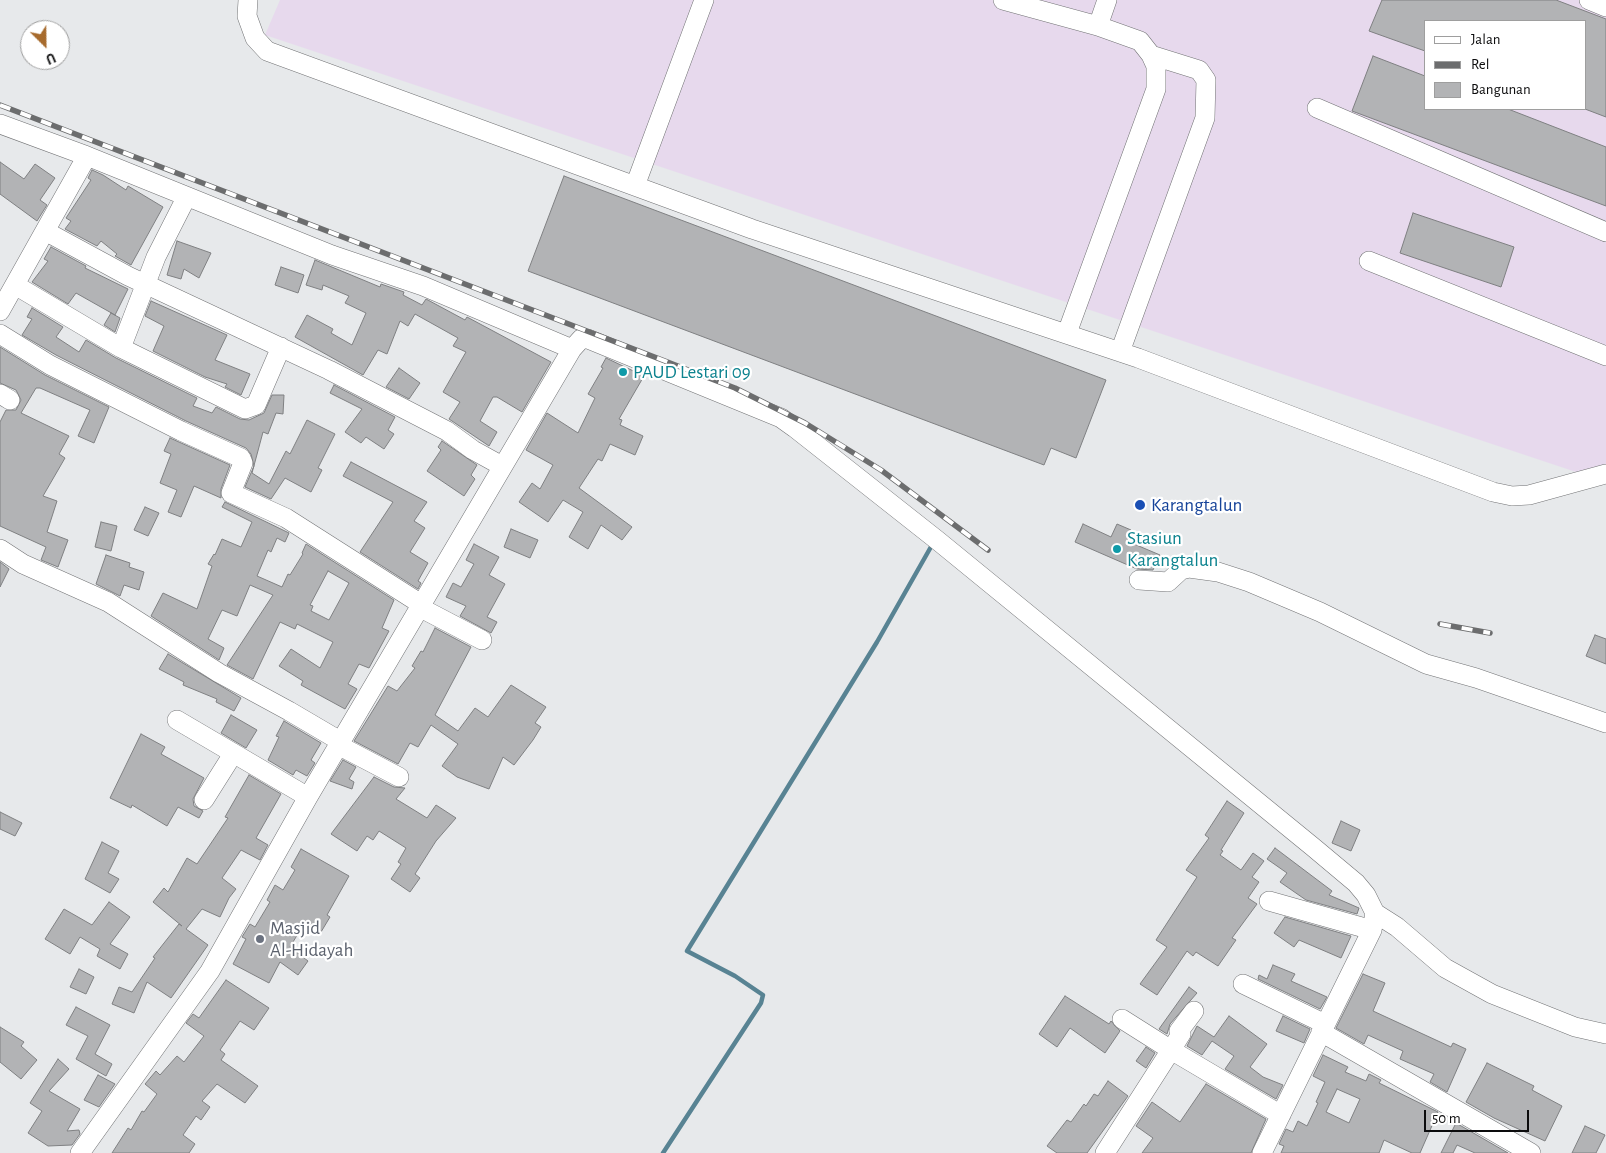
<!DOCTYPE html>
<style>
body{margin:0}
#map{position:relative;width:1606px;height:1153px;overflow:hidden;background:#e7e9eb;font-family:"Alegreya Sans",sans-serif}
canvas{display:block}
.legend{position:absolute;left:1424px;top:20px;width:162px;height:90px;box-sizing:border-box;background:#fff;border:1px solid #9e9e9e;margin:0;padding:6px 9px;list-style:none;font-size:15px;color:#0c0c0d}
.legend li{display:flex;align-items:center;gap:10px;height:25px}
.legend b{width:25px;border:1px solid #9e9e9e}
.north{position:absolute;left:20px;top:20px;width:50px;height:50px;box-sizing:border-box;background:#fff;border:1px solid #9e9e9e;border-radius:50%;rotate:157deg;font-size:14px;font-weight:700;line-height:20px;text-align:center;color:#0c0c0d}
.north::after{content:'';display:block;margin:auto;width:18px;height:22px;background:#a76b2d;clip-path:polygon(50% 0,100% 100%,50% 72%,0 100%)}
.scale{position:absolute;left:1424px;top:1110px;width:105px;height:22px;box-sizing:border-box;border:2px solid #0c0c0d;border-top:0;padding-left:6px;font-size:15px;line-height:18px;white-space:nowrap;color:#0c0c0d;-webkit-text-stroke:4px #fff;paint-order:stroke}
</style>
<div id="map">
<canvas width="1606" height="1153"></canvas>
<ul class="legend">
<li><b style="height:6px;background:#fff"></b>Jalan</li>
<li><b style="height:6px;background:#6c6d6e"></b>Rel</li>
<li><b style="height:14px;background:#b2b3b5"></b>Bangunan</li>
</ul>
<div class="north">U</div>
<div class="scale">50 m</div>
</div>
<script>
const ctx = document.querySelector('canvas').getContext('2d');
ctx.lineJoin = 'round';
function paint(path, color) {
  ctx.fillStyle = color;
  ctx.fill(path, 'evenodd');
}
function poly(rows) {
  const path = new Path2D();
  for (const r of rows) {
    path.moveTo(r[0], r[1]);
    for (let i = 2; i < r.length; i += 2) path.lineTo(r[i], r[i + 1]);
  }
  return path;
}
function strokePath(path, color, width, dash) {
  ctx.strokeStyle = color;
  ctx.lineWidth = width;
  ctx.lineCap = dash ? 'butt' : 'round';
  ctx.setLineDash(dash || []);
  ctx.stroke(path);
}
function drawText(font, color, halo, rows, align = 'center') {
  ctx.font = font + ' "Alegreya Sans",sans-serif';
  ctx.lineWidth = 4.5;
  ctx.setLineDash([]);
  ctx.textBaseline = 'middle';
  ctx.strokeStyle = halo;
  ctx.fillStyle = color;
  for (const [text, x, y, turn = 0] of rows) {
    ctx.save();
    ctx.translate(x, y);
    ctx.rotate((+turn || 0) * Math.PI / 180);
    ctx.textAlign = isNaN(turn) ? turn : align;
    if (halo) ctx.strokeText(text, 0, 0);
    ctx.fillText(text, 0, 0);
    ctx.restore();
  }
}
const industrial = poly([
 [280,0,1606,0,1606,482,265,35],
 [1425,21,1585,21,1585,109,1425,109]
]);
const stream = poly([
 [663,1153,761,1003,763,995,735,976,687,951,877,642,932,545]
]);
const building = poly([
 [1382,0,1556,0,1606,19,1606,117,1585,109,1585,21,1425,21,1425,51,1369,31,1382,0],
 [1373,56,1425,76,1425,109,1508,109,1606,147,1606,206,1352,111,1373,56],
 [0,162,24,179,35,164,55,178,40,200,47,205,37,221,0,194,0,162],
 [92,170,103,175,126,190,128,186,163,207,131,265,115,256,117,254,101,241,97,246,65,229,71,221,66,218,91,180,88,178,92,170],
 [564,176,1106,380,1076,458,1051,448,1044,465,528,271,564,176],
 [1413,213,1514,247,1501,287,1400,253,1413,213],
 [177,241,211,253,199,278,184,269,181,279,167,275,177,241],
 [51,247,86,266,85,268,128,289,115,315,76,293,68,304,32,282,48,261,44,259,51,247],
 [315,260,380,287,381,284,404,292,403,295,422,305,426,299,465,320,467,317,551,362,522,412,497,397,493,397,480,421,497,432,489,446,449,419,460,402,443,392,466,352,453,346,458,338,415,314,408,326,400,321,387,354,378,350,363,375,295,337,307,315,333,329,331,333,352,345,366,313,345,303,349,296,323,285,322,290,306,285,315,260],
 [281,267,304,275,298,293,275,285,281,267],
 [151,301,227,335,215,360,250,374,241,395,225,387,227,384,205,377,153,351,164,326,145,316,151,301],
 [32,308,63,327,56,337,79,352,86,340,116,358,197,398,193,406,212,413,216,407,240,419,249,420,264,413,272,395,284,395,283,414,276,413,268,434,263,432,252,473,269,484,286,451,290,454,307,420,335,434,318,468,322,470,311,492,285,478,271,499,245,487,254,466,251,454,246,448,186,421,56,355,22,335,32,319,27,317,32,308],
 [111,313,120,318,115,332,104,325,111,313],
 [0,347,45,375,109,407,94,443,78,436,90,410,40,388,36,388,21,413,69,436,59,454,65,458,43,496,57,501,47,532,68,540,58,567,41,560,46,547,0,526,0,422,6,410,16,410,21,400,16,390,0,383,0,347],
 [606,358,644,376,619,419,622,420,620,425,643,436,635,455,610,444,602,461,598,459,579,488,632,527,622,540,601,525,588,549,569,537,583,512,563,500,548,522,519,502,532,483,540,489,553,465,526,450,547,413,578,433,595,398,588,394,603,368,601,367,606,358],
 [399,368,420,383,409,399,386,387,399,368],
 [334,385,395,417,388,430,394,434,384,449,366,437,361,443,345,432,362,409,330,393,334,385],
 [170,438,230,465,221,489,221,498,194,486,181,517,168,512,177,490,160,483,171,454,164,451,170,438],
 [442,441,477,465,471,475,475,479,464,496,427,471,441,450,438,447,442,441],
 [351,462,427,502,414,521,425,528,410,552,428,563,418,581,421,583,418,589,360,552,393,502,343,476,351,462],
 [225,502,289,533,285,542,277,538,271,552,268,550,257,576,282,587,288,574,290,575,303,554,302,553,306,544,394,600,382,628,389,631,369,668,359,664,348,684,357,689,345,709,301,685,303,681,279,666,291,649,320,668,333,642,297,624,295,629,280,622,253,679,227,665,273,595,250,585,237,616,222,610,208,639,224,648,219,660,151,616,163,593,197,609,212,566,208,564,214,554,215,555,222,539,241,547,252,522,222,507,225,502],
 [328,571,349,583,329,620,311,611,313,606,310,605,328,571],
 [145,507,159,513,148,536,134,530,145,507],
 [101,522,117,526,111,551,95,547,101,522],
 [1083,524,1111,537,1117,524,1131,530,1127,541,1160,555,1153,570,1137,569,1075,542,1083,524],
 [511,529,538,540,530,558,504,547,511,529],
 [474,544,499,557,489,575,505,584,487,617,497,622,491,633,460,616,466,606,446,597,453,583,461,587,474,564,466,560,474,544],
 [106,555,130,563,129,567,144,572,139,590,124,585,120,596,96,584,106,555],
 [0,562,9,569,0,587,0,562],
 [435,628,471,647,435,715,458,731,475,708,488,717,511,685,546,707,535,723,541,727,533,740,514,765,503,757,489,789,457,777,442,766,458,744,431,725,418,747,410,743,398,764,354,741,388,686,397,691,415,668,412,666,421,651,423,652,435,628],
 [1595,635,1606,639,1606,664,1586,656,1595,635],
 [168,654,241,698,234,711,216,702,217,699,183,685,184,682,159,669,168,654],
 [231,715,257,730,246,748,221,733,231,715],
 [284,721,321,743,311,760,315,763,307,776,296,770,293,775,268,760,279,737,276,736,284,721],
 [141,734,165,747,161,754,204,778,193,799,194,806,203,811,199,818,178,807,167,826,132,805,131,808,110,798,141,734],
 [343,760,356,767,349,779,354,782,352,789,330,781,343,760],
 [249,775,281,794,256,838,268,845,260,860,241,850,222,878,236,889,229,898,220,917,202,909,186,929,208,945,171,998,147,982,134,1013,112,1004,119,987,132,992,155,958,153,957,179,924,182,926,153,902,164,888,168,892,187,858,197,864,228,818,225,817,249,775],
 [374,777,394,787,405,788,396,799,427,818,436,805,456,818,436,841,415,874,420,878,410,892,391,879,401,864,398,862,406,848,379,831,373,840,367,836,357,851,331,834,374,777],
 [1227,801,1244,813,1221,850,1223,851,1220,855,1241,870,1253,853,1264,861,1252,877,1259,882,1248,898,1257,904,1232,938,1236,940,1218,966,1196,952,1193,956,1187,951,1157,995,1140,984,1167,947,1156,940,1197,877,1186,870,1209,838,1205,835,1227,801],
 [0,812,22,823,15,836,0,829,0,812],
 [1341,821,1360,830,1351,851,1332,843,1341,821],
 [102,842,119,851,108,873,119,879,110,893,85,879,102,842],
 [1275,848,1332,891,1329,895,1359,908,1357,914,1306,900,1280,882,1287,873,1267,859,1275,848],
 [301,849,349,876,327,915,330,917,321,932,305,922,290,947,308,961,298,975,280,962,269,983,233,964,246,939,242,937,250,924,255,927,270,902,267,900,275,885,283,890,295,870,291,867,301,849],
 [109,902,130,917,110,944,128,954,120,969,97,956,100,949,80,937,70,954,45,939,64,909,92,925,109,902],
 [1285,917,1351,936,1341,958,1299,940,1294,947,1274,933,1285,917],
 [1273,965,1295,974,1291,981,1327,997,1320,1009,1258,979,1259,975,1267,979,1273,965],
 [79,969,94,977,86,994,70,987,79,969],
 [1363,974,1385,983,1373,1011,1451,1047,1453,1043,1466,1049,1447,1092,1430,1082,1434,1074,1400,1059,1403,1051,1368,1035,1364,1044,1336,1028,1363,974],
 [226,980,269,1008,254,1030,240,1021,220,1050,225,1054,221,1060,258,1086,245,1103,217,1084,202,1101,210,1107,201,1120,196,1116,183,1135,195,1144,189,1153,112,1153,128,1128,131,1130,142,1111,144,1112,157,1094,145,1084,156,1071,160,1075,177,1056,184,1062,204,1036,186,1023,193,1014,199,1018,226,980],
 [1189,987,1197,993,1170,1024,1167,1034,1159,1029,1189,987],
 [1065,996,1109,1024,1111,1021,1120,1031,1105,1053,1070,1028,1057,1047,1039,1034,1065,996],
 [76,1007,110,1025,95,1054,112,1064,106,1076,76,1059,88,1036,66,1025,76,1007],
 [1229,1016,1267,1044,1250,1067,1263,1077,1283,1085,1276,1099,1225,1069,1234,1056,1212,1041,1202,1055,1187,1046,1197,1026,1214,1037,1229,1016],
 [1283,1016,1310,1029,1304,1043,1276,1031,1283,1016],
 [0,1027,24,1042,21,1046,37,1060,21,1079,0,1062,0,1027],
 [1146,1047,1155,1053,1146,1068,1136,1061,1146,1047],
 [1323,1055,1348,1067,1345,1072,1366,1081,1369,1074,1381,1080,1379,1083,1438,1112,1420,1153,1412,1153,1384,1140,1379,1153,1281,1153,1284,1146,1279,1144,1286,1129,1293,1132,1298,1121,1307,1126,1318,1103,1316,1102,1325,1082,1313,1076,1323,1055],
 [1337,1089,1360,1099,1349,1123,1326,1112,1337,1089],
 [58,1059,69,1069,49,1091,80,1109,67,1131,79,1130,80,1134,72,1145,48,1146,28,1133,42,1111,30,1103,58,1059],
 [1487,1063,1534,1086,1532,1090,1562,1106,1545,1141,1494,1118,1466,1102,1487,1063],
 [98,1075,115,1084,99,1107,84,1100,98,1075],
 [1108,1081,1128,1096,1087,1153,1057,1153,1047,1146,1067,1120,1071,1122,1084,1104,1086,1106,1094,1094,1098,1096,1108,1081],
 [1206,1084,1266,1119,1251,1153,1142,1153,1153,1138,1136,1126,1152,1102,1180,1122,1206,1084],
 [1456,1123,1508,1153,1475,1153,1457,1145,1453,1153,1441,1153,1456,1123],
 [1585,1126,1605,1135,1596,1153,1572,1153,1585,1126]
]);
const minor = poly([
 [248,0,247,16,255,38,267,51,752,229,1138,358,1493,492,1512,496,1529,495,1606,474],
 [1003,0,1098,26,1140,41,1151,55,1156,66,1156,89,1067,333],
 [1589,0,1606,7],
 [1098,26,1107,0],
 [1317,108,1606,232],
 [0,124,87,156,332,255,423,286,572,349],
 [635,186,704,0],
 [45,231,128,276,329,370,447,431,473,450,502,466],
 [1369,261,1606,356],
 [15,285,121,348,245,409,256,405,281,347],
 [0,311,87,156],
 [0,334,50,365,181,431,241,458,243,463,231,493,286,518,421,604],
 [121,348,156,257,186,198],
 [1120,352,1205,118,1206,80,1199,70,1151,55],
 [0,394,10,400],
 [0,549,23,564,108,602,219,673,289,711,340,741],
 [1139,580,1168,582,1181,570,1189,568,1218,572,1249,582,1320,612,1426,664,1476,678,1606,723],
 [419,607,482,640],
 [177,720,308,797],
 [338,745,399,777],
 [204,800,233,754],
 [1269,901,1372,930],
 [1375,913,1397,927,1445,968,1492,994,1575,1027,1606,1034],
 [1243,984,1325,1024],
 [1122,1019,1171,1050,1181,1034,1179,1031,1194,1011],
 [1321,1032,1531,1153],
 [80,1153,210,971,308,797,572,349,581,339,588,339,781,418,795,428,937,540,1313,847,1356,883,1366,895,1375,913,1372,930,1262,1153],
 [1105,1153,1171,1050,1281,1115]
]);
const rail = poly([
 [0,105,735,388,805,423,881,470,988,550],
 [1440,624,1490,633]
]);
const markers = [
 [623,372,5,"#0f9aa8"],
 [1140,505,6,"#1a4fb4"],
 [1117,549,5,"#0f9aa8"],
 [260,939,5,"#6b7280"]
];
const cultureNames = [
 ["PAUD Lestari 09",633,372],
 ["Stasiun",1127,538],
 ["Karangtalun",1127,560]
];
const transitNames = [
 ["Karangtalun",1151,505]
];
const worshipNames = [
 ["Masjid",270,928],
 ["Al-Hidayah",270,950]
];
paint(industrial, '#e7d9ed');
strokePath(stream, '#588393', 4.5);
paint(building, '#b2b3b5');
strokePath(building, '#7f8082', 1);
strokePath(minor, '#727375', 20);
strokePath(minor, '#fff', 19);
strokePath(rail, '#6c6d6e', 5.5);
strokePath(rail, '#fff', 4, [11]);
for (const [x, y, r, color] of markers) {
  const dot = new Path2D();
  dot.arc(x, y, r, 0, 2 * Math.PI);
  ctx.fillStyle = color;
  ctx.fill(dot);
  strokePath(dot, '#fff', 2);
}
drawText('19px', '#0d838f', '#fff', cultureNames, 'left');
drawText('19px', '#164399', '#fff', transitNames, 'left');
drawText('19px', '#5b616d', '#fff', worshipNames, 'left');
</script>
